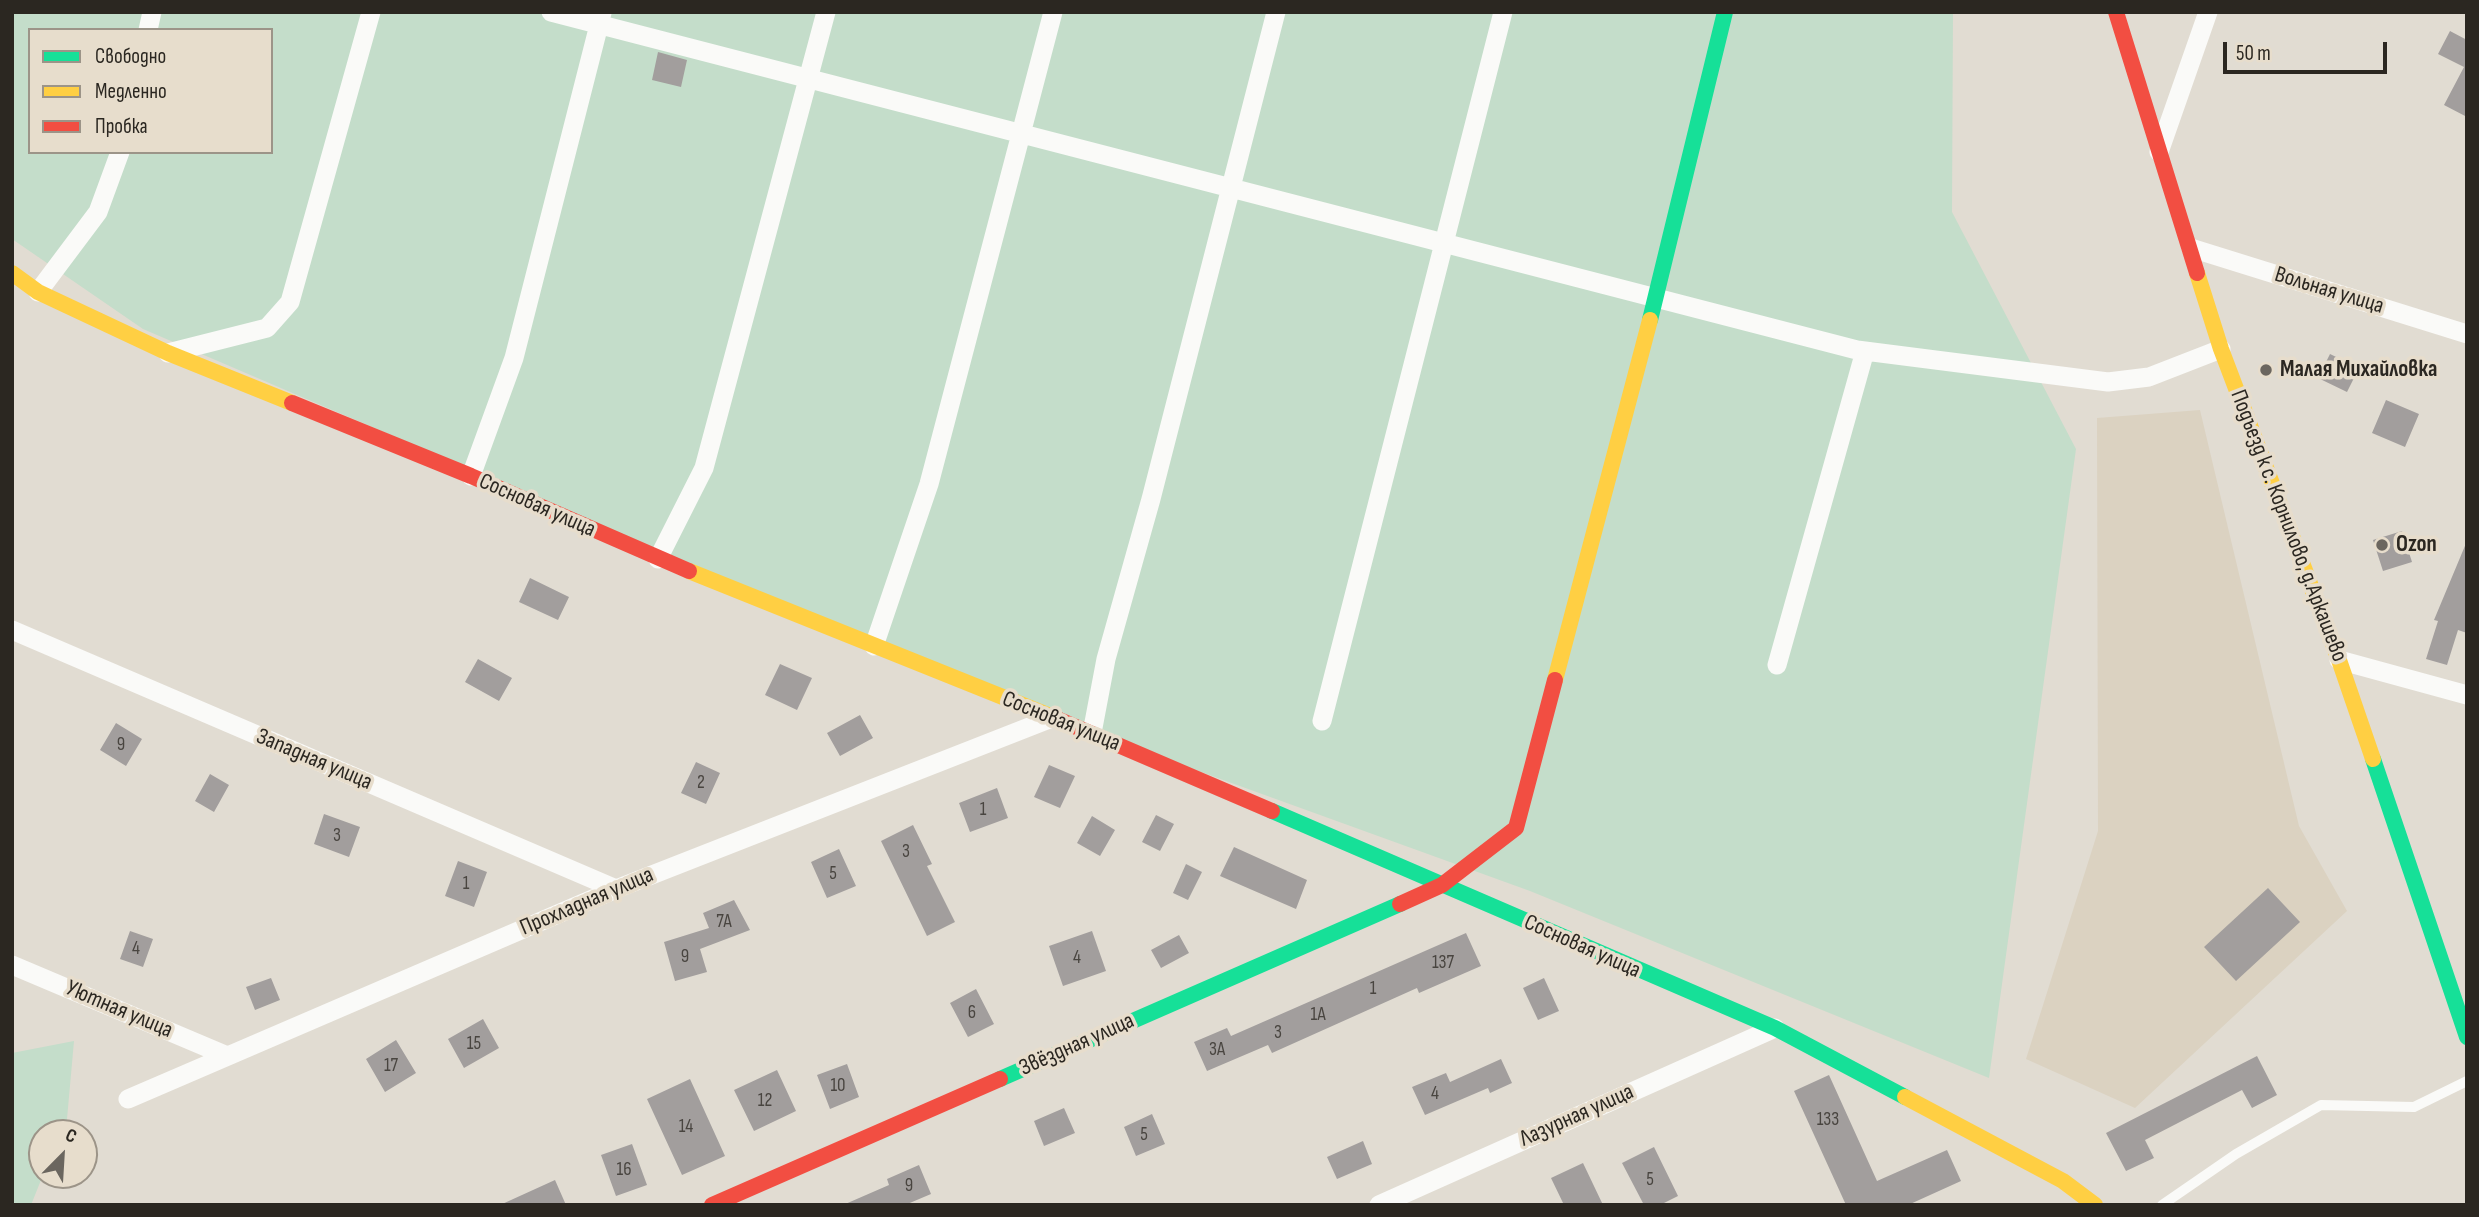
<!DOCTYPE html>
<meta charset="utf-8">
<style>
body{margin:0}
#map{position:relative;width:2479px;height:1217px;overflow:hidden;background:#e1dcd2;font-family:"Sofia Sans Condensed",sans-serif}
canvas{display:block}
.frame{position:absolute;inset:0;border:14px solid #2b2721;pointer-events:none}
.legend{position:absolute;left:28px;top:28px;width:245px;height:126px;box-sizing:border-box;background:#e7ddcc;border:2px solid #9c9488;margin:0;padding:9px 12px;list-style:none;font-size:21px;color:#2b2721}
.legend li{display:flex;align-items:center;gap:14px;height:35px}
.legend b{width:35px;border:2px solid #9c9488}
.north{position:absolute;left:28px;top:1119px;width:70px;height:70px;box-sizing:border-box;background:#e7ddcc;border:2px solid #9c9488;border-radius:50%;rotate:24deg;font-size:19px;font-weight:700;line-height:28px;text-align:center;color:#2b2721}
.north::after{content:'';display:block;margin:auto;width:24px;height:32px;background:#6b665f;clip-path:polygon(50% 0,100% 100%,50% 72%,0 100%)}
.scale{position:absolute;left:2223px;top:42px;width:164px;height:32px;box-sizing:border-box;border:4px solid #2b2721;border-top:0;padding-left:9px;font-size:21px;line-height:24px;white-space:nowrap;color:#2b2721;-webkit-text-stroke:5px #e7ddcc;paint-order:stroke}
</style>
<div id="map">
<canvas width="2479" height="1217"></canvas>
<div class="frame"></div>
<ul class="legend">
<li><b style="height:9px;background:#16e098"></b>Свободно</li>
<li><b style="height:9px;background:#ffcf43"></b>Медленно</li>
<li><b style="height:9px;background:#f24e42"></b>Пробка</li>
</ul>
<div class="north">С</div>
<div class="scale">50 m</div>
</div>
<script>
const ctx = document.querySelector('canvas').getContext('2d');
ctx.lineJoin = 'round';
function paint(path, color) {
  ctx.fillStyle = color;
  ctx.fill(path, 'evenodd');
}
function poly(rows) {
  const path = new Path2D();
  for (const r of rows) {
    path.moveTo(r[0], r[1]);
    for (let i = 2; i < r.length; i += 2) path.lineTo(r[i], r[i + 1]);
  }
  return path;
}
function strokePath(path, color, width, dash) {
  ctx.strokeStyle = color;
  ctx.lineWidth = width;
  ctx.lineCap = dash ? 'butt' : 'round';
  ctx.setLineDash(dash || []);
  ctx.stroke(path);
}
function drawText(font, color, halo, rows, align = 'center') {
  ctx.font = font + ' "Sofia Sans Condensed",sans-serif';
  ctx.lineWidth = 7;
  ctx.setLineDash([]);
  ctx.textBaseline = 'middle';
  ctx.strokeStyle = halo;
  ctx.fillStyle = color;
  for (const [text, x, y, turn = 0] of rows) {
    ctx.save();
    ctx.translate(x, y);
    ctx.rotate((+turn || 0) * Math.PI / 180);
    ctx.textAlign = isNaN(turn) ? turn : align;
    if (halo) ctx.strokeText(text, 0, 0);
    ctx.fillText(text, 0, 0);
    ctx.restore();
  }
}
const built = poly([
 [2200,410,2299,826,2347,911,2135,1108,2026,1059,2098,831,2097,418]
]);
const green = poly([
 [12,12,1953,12,1952,212,2076,449,1989,1078,1530,891,1052,718,143,329,12,239],
 [30,30,271,30,271,152,30,152],
 [74,1041,67,1119,61,1133,42,1133,43,1175,31,1205,12,1205,12,1053]
]);
const building = poly([
 [2450,31,2467,40,2467,117,2444,105,2464,67,2438,54],
 [658,52,687,60,681,87,652,80],
 [2330,354,2359,368,2347,392,2318,378],
 [2386,400,2419,414,2405,447,2372,433],
 [2402,531,2412,562,2383,571,2373,540],
 [2467,541,2467,633,2458,630,2447,665,2426,659,2438,621,2434,620],
 [530,578,569,597,558,620,519,602],
 [478,659,512,678,499,701,465,682],
 [780,664,812,678,797,710,765,695],
 [860,715,873,738,840,756,827,733],
 [116,723,142,739,126,766,100,750],
 [696,762,720,773,706,804,681,793],
 [1049,765,1075,776,1060,808,1034,797],
 [210,774,229,785,214,812,195,801],
 [997,788,1008,818,970,832,959,803],
 [324,814,360,827,349,857,314,844],
 [1156,815,1174,824,1160,851,1142,842],
 [1092,816,1115,830,1100,856,1077,843],
 [913,825,932,864,927,866,955,922,927,936,881,841],
 [1234,847,1307,880,1296,909,1220,876],
 [839,849,856,886,827,898,811,862],
 [458,861,487,872,474,907,445,896],
 [1186,864,1202,872,1188,900,1173,893],
 [2268,888,2300,922,2236,981,2204,947],
 [734,900,750,930,700,949,707,972,675,981,664,942,709,928,703,913],
 [130,931,153,939,143,967,120,959],
 [1092,931,1106,971,1063,986,1049,946],
 [1466,933,1481,966,1419,993,1417,988,1272,1053,1268,1045,1207,1071,1194,1042,1227,1028,1231,1036],
 [1179,935,1189,953,1161,968,1151,950],
 [271,978,280,1000,255,1010,246,987],
 [1544,978,1559,1011,1538,1020,1523,988],
 [976,989,994,1024,968,1037,950,1003],
 [483,1019,499,1048,464,1068,448,1039],
 [396,1040,416,1073,385,1092,366,1059],
 [2257,1056,2277,1095,2252,1108,2242,1090,2145,1140,2154,1158,2126,1171,2106,1133],
 [1501,1059,1512,1083,1490,1093,1488,1088,1425,1115,1412,1087,1446,1073,1450,1082],
 [847,1064,859,1097,830,1109,817,1075],
 [777,1070,796,1111,754,1131,734,1090],
 [1829,1075,1877,1181,1947,1150,1961,1181,1908,1205,1846,1205,1794,1091],
 [690,1079,725,1156,682,1175,647,1099],
 [1064,1108,1075,1133,1044,1146,1034,1121],
 [1152,1114,1165,1144,1136,1156,1124,1127],
 [1363,1141,1372,1164,1337,1179,1327,1157],
 [632,1144,647,1185,616,1196,601,1155],
 [1654,1147,1678,1196,1660,1205,1644,1205,1622,1163],
 [1583,1163,1603,1205,1564,1205,1551,1178],
 [919,1165,931,1194,905,1205,843,1205,889,1185,887,1179],
 [555,1180,566,1205,500,1205]
]);
const lane = poly([
 [2162,1205,2236,1154,2321,1105,2414,1107,2467,1081]
]);
const street = poly([
 [551,12,1857,350,2108,382,2149,377,2221,349],
 [148,30,152,12],
 [2159,152,2208,12],
 [2191,248,2467,334],
 [38,292,98,212,120,152],
 [168,353,267,328,290,302,371,12],
 [471,476,514,358,602,13],
 [658,559,704,468,826,12],
 [12,630,616,889],
 [874,646,929,484,1053,12],
 [2339,660,2467,695],
 [1777,665,1865,351],
 [1322,721,1503,12],
 [1092,733,1106,659,1151,499,1276,12],
 [12,965,225,1055],
 [128,1099,616,889,1052,718],
 [1379,1205,1775,1028]
]);
const fast = poly([
 [1650,320,1725,12],
 [2373,759,2467,1037],
 [1272,811,1775,1028,1905,1097],
 [1000,1079,1400,904]
]);
const slow = poly([
 [12,273,38,292,168,353,292,403],
 [2197,273,2221,349,2339,660,2373,759],
 [689,571,1055,718],
 [1555,680,1650,320],
 [1905,1097,2063,1181,2095,1205]
]);
const jam = poly([
 [2116,12,2197,273],
 [292,403,471,476,689,571],
 [1055,718,1272,811],
 [1400,904,1442,885,1516,828,1555,680],
 [712,1205,1000,1079]
]);
const markers = [
 [2266,370,7,"#6b665f"],
 [2382,545,7,"#6b665f"]
];
const numberNames = [
 ["9",121,745],
 ["2",701,783],
 ["1",983,810],
 ["3",337,836],
 ["3",906,852],
 ["5",833,874],
 ["1",466,884],
 ["7А",724,922],
 ["4",136,949],
 ["9",685,957],
 ["4",1077,958],
 ["137",1443,963],
 ["1",1373,989],
 ["6",972,1013],
 ["1А",1318,1015],
 ["3",1278,1033],
 ["15",474,1044],
 ["3А",1217,1050],
 ["17",391,1066],
 ["10",838,1086],
 ["4",1435,1094],
 ["12",765,1101],
 ["133",1828,1120],
 ["14",686,1127],
 ["5",1144,1135],
 ["16",624,1170],
 ["5",1650,1180],
 ["9",909,1186]
];
const streetNames = [
 ["Вольная улица",2329,291,17],
 ["Сосновая улица",537,506,24],
 ["Подъезд к с. Корнилово, д.Аркашево",2288,526,69],
 ["Сосновая улица",1061,722,22],
 ["Западная улица",314,760,23],
 ["Прохладная улица",587,902,-23],
 ["Сосновая улица",1582,947,24],
 ["Уютная улица",119,1010,23],
 ["Звёздная улица",1077,1045,-24],
 ["Лазурная улица",1577,1116,-24]
];
const poiNames = [
 ["Малая Михайловка",2280,370],
 ["Ozon",2396,545]
];
paint(built, '#dbd2c1');
paint(green, '#c4ddca');
paint(building, '#a29e9d');
strokePath(lane, '#fafaf8', 10);
strokePath(street, '#fafaf8', 19);
strokePath(fast, '#16e098', 16);
strokePath(slow, '#ffcf43', 16);
strokePath(jam, '#f24e42', 16);
for (const [x, y, r, color] of markers) {
  const dot = new Path2D();
  dot.arc(x, y, r, 0, 2 * Math.PI);
  ctx.fillStyle = color;
  ctx.fill(dot);
  strokePath(dot, '#e7ddcc', 2.5);
}
drawText('19px', '#494540', null, numberNames);
drawText('23px', '#2b2721', '#e7ddcc', streetNames);
drawText('bold 23px', '#2b2721', '#e7ddcc', poiNames, 'left');
</script>
